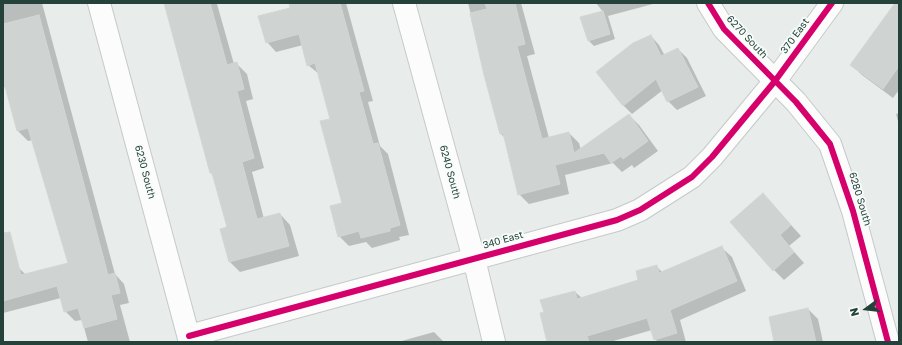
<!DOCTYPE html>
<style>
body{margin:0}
#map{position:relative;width:902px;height:345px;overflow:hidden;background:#e8edeb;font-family:"Golos Text",sans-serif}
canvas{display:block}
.frame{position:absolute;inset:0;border:4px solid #24423a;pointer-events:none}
.north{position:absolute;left:846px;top:289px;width:40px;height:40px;-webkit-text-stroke:3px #f7fbf9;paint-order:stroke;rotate:255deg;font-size:11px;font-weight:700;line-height:16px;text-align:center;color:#24423a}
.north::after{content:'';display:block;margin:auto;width:14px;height:18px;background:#24423a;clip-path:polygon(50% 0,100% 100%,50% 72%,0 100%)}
</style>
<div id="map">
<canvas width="902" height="345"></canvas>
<div class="frame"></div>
<div class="north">N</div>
</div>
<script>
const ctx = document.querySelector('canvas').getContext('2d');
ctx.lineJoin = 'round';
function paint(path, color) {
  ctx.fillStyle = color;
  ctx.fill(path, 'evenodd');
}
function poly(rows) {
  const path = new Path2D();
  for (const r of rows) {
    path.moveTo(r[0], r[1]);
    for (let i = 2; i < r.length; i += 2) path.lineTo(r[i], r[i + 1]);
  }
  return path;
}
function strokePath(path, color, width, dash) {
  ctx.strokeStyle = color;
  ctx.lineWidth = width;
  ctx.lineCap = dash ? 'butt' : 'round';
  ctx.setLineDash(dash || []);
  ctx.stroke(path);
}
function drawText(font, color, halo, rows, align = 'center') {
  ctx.font = font + ' "Golos Text",sans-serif';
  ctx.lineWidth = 3.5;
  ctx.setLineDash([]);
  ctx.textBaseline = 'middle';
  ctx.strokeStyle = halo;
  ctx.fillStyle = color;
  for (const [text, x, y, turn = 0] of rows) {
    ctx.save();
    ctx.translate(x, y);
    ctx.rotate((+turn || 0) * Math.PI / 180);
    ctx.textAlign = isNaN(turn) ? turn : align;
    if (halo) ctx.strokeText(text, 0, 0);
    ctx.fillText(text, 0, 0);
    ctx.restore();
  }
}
const shadow = poly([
 [3,3,42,3,115,274,124,284,129,303,120,305,130,342,88,342,82,320,75,321,65,311,61,298,3,313,3,271,18,267,26,275,69,264,33,140,28,141,18,131,7,90,3,85],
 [165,3,217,4,234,64,236,63,247,74,253,99,246,101,264,168,252,172,264,219,280,214,290,225,299,256,240,272,230,262,222,229,228,228,214,176,211,173],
 [290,3,346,3,373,101,368,102,380,146,388,154,409,235,399,237,400,240,372,248,366,242,349,246,339,236,344,204,331,120,319,74,308,65,303,45,276,52,267,42,292,8],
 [468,3,521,3,535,54,527,56,549,138,569,133,579,143,581,150,629,115,639,125,658,151,634,168,632,165,622,172,613,163,565,175,569,194,529,204,519,194,505,138,501,134],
 [596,3,653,3,653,4,608,16,615,39,594,46,588,40,603,12],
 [899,14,899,90,893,98,862,75,851,65],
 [651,36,659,45,665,56,678,49,687,58,706,96,677,110,668,101,663,90,632,114,623,105],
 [899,113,899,125,896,114],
 [773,205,801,236,789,246,804,263,784,280,774,270],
 [721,247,732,257,746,291,680,320,686,342,657,342,652,330,610,342,550,342,575,292,582,298,640,281,656,266,662,272],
 [808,309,818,319,823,342,775,342],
 [434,332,444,342,398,342]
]);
const building = poly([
 [164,3,210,3,227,65,237,62,244,89,237,91,254,158,242,162,257,219,280,213,289,246,229,262,220,229,227,227,212,173,210,173,164,3],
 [289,3,340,3,364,91,359,92,373,144,378,143,400,225,390,228,390,231,361,238,359,231,338,237,330,206,342,203,320,121,330,119,315,63,307,66,299,34,266,43,258,16,290,8,289,3],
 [485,3,515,3,525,44,517,46,542,139,569,132,574,153,629,114,648,141,623,159,621,156,611,163,604,153,555,165,560,184,518,195,503,133,500,134,484,75,470,13,487,9,485,3],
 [895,3,899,3,899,66,883,89,850,65,895,3],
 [603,11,610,34,588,41,580,17,603,11],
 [39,15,108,275,115,273,120,293,111,295,117,319,84,328,78,308,64,312,57,286,3,301,3,233,10,232,21,275,68,263,28,128,17,131,3,79,3,24,39,15],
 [651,35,661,56,678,48,698,87,667,102,656,79,623,106,596,72,633,43,651,35],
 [763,193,791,225,780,235,794,252,773,271,730,222,763,193],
 [722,246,737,281,670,310,677,333,654,340,647,318,587,336,589,342,547,342,540,313,544,312,540,300,575,291,577,299,638,280,636,271,657,265,659,273,722,246],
 [808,308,816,342,774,342,769,317,808,308]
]);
const street = poly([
 [99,3,190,342],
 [404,3,474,259,494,342],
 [708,3,724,29,796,102,830,144,853,211,888,342],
 [189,336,617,220,640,210,692,177,712,157,775,81,832,3]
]);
const cycleway = poly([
 [708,3,724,29,796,102,830,144,853,211,888,342],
 [189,336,617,220,640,210,692,177,712,157,775,81,832,3]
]);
const streetNames = [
 ["370 East",795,36,-54],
 ["6270 South",747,37,47],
 ["6230 South",145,172,75],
 ["6240 South",450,172,75],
 ["6280 South",860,199,73],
 ["340 East",503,240,-16]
];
paint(shadow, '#0003');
paint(building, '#cfd4d2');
strokePath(building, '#d1d6d4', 1);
strokePath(street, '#c5cac8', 24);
strokePath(street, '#fcfcfc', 22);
strokePath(cycleway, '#d6006c', 6);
drawText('10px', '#24423a', '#f7fbf9', streetNames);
</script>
